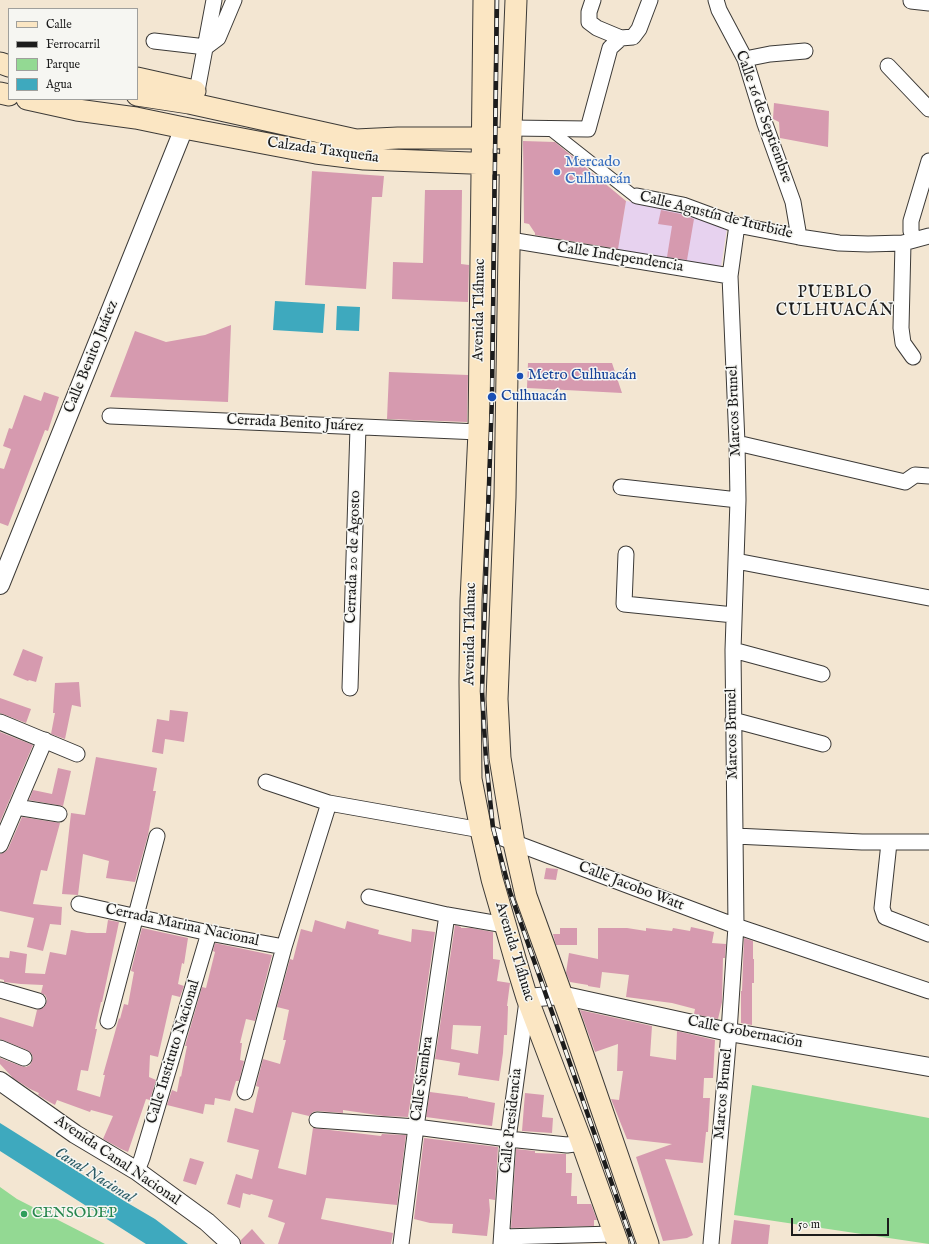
<!DOCTYPE html>
<meta charset="utf-8">
<style>
body{margin:0}
#map{position:relative;width:929px;height:1244px;overflow:hidden;background:#f3e6d2;font-family:"IM FELL English",serif}
canvas{display:block}
.legend{position:absolute;left:8px;top:8px;width:130px;height:92px;box-sizing:border-box;background:#f6f6f2;border:1px solid #9f9f9c;margin:0;padding:5px 7px;list-style:none;font-size:12px;color:#1c1c1c}
.legend li{display:flex;align-items:center;gap:8px;height:20px}
.legend b{width:20px;border:1px solid #9f9f9c}
.scale{position:absolute;left:791px;top:1218px;width:98px;height:18px;box-sizing:border-box;border:2px solid #1c1c1c;border-top:0;padding-left:5px;font-size:12px;line-height:14px;white-space:nowrap;color:#1c1c1c;-webkit-text-stroke:3px #f6f6f2;paint-order:stroke}
</style>
<div id="map">
<canvas width="929" height="1244"></canvas>
<ul class="legend">
<li><b style="height:5px;background:#fbe6c3"></b>Calle</li>
<li><b style="height:5px;background:#1c1c1c"></b>Ferrocarril</li>
<li><b style="height:11px;background:#93d993"></b>Parque</li>
<li><b style="height:11px;background:#3ea9be"></b>Agua</li>
</ul>
<div class="scale">50 m</div>
</div>
<script>
const ctx = document.querySelector('canvas').getContext('2d');
ctx.lineJoin = 'round';
function paint(path, color) {
  ctx.fillStyle = color;
  ctx.fill(path, 'evenodd');
}
function poly(rows) {
  const path = new Path2D();
  for (const r of rows) {
    path.moveTo(r[0], r[1]);
    for (let i = 2; i < r.length; i += 2) path.lineTo(r[i], r[i + 1]);
  }
  return path;
}
function strokePath(path, color, width, dash) {
  ctx.strokeStyle = color;
  ctx.lineWidth = width;
  ctx.lineCap = dash ? 'butt' : 'round';
  ctx.setLineDash(dash || []);
  ctx.stroke(path);
}
function drawText(font, color, halo, rows, align = 'center') {
  ctx.font = font + ' "IM FELL English",serif';
  ctx.lineWidth = 3;
  ctx.setLineDash([]);
  ctx.textBaseline = 'middle';
  ctx.strokeStyle = halo;
  ctx.fillStyle = color;
  for (const [text, x, y, turn = 0] of rows) {
    ctx.save();
    ctx.translate(x, y);
    ctx.rotate((+turn || 0) * Math.PI / 180);
    ctx.textAlign = isNaN(turn) ? turn : align;
    if (halo) ctx.strokeText(text, 0, 0);
    ctx.fillText(text, 0, 0);
    ctx.restore();
  }
}
const built = poly([
 [626,201,686,211,727,228,721,267,617,252]
]);
const green = poly([
 [752,1085,929,1118,929,1244,734,1215],
 [0,1187,17,1199,105,1244,0,1244]
]);
const water = poly([
 [275,301,325,304,323,333,273,330],
 [337,306,360,307,359,331,336,330],
 [0,1123,126,1202,155,1219,188,1244,146,1244,0,1151]
]);
const building = poly([
 [774,103,829,111,828,147,780,138,779,122,773,119],
 [523,141,555,142,626,201,618,249,535,235,535,233,529,224,524,223],
 [312,171,384,176,382,197,372,197,366,289,305,285],
 [425,190,462,190,461,264,469,265,468,302,392,299,393,262,423,263],
 [661,210,681,214,694,219,687,260,667,257,672,226,658,224],
 [231,325,228,402,110,397,135,331,166,342,205,335],
 [528,363,612,363,622,393,527,388],
 [389,372,468,375,467,422,387,419],
 [44,392,59,397,48,431,45,430,8,526,0,523,0,468,4,469,11,449,3,446,9,428,12,429,24,395,41,401],
 [23,649,43,657,36,682,29,680,28,681,13,675],
 [79,682,81,707,72,705,65,739,51,734,55,713,53,713,55,683],
 [0,698,31,709,26,723,0,713],
 [170,710,188,712,184,742,165,739,163,754,152,752,157,719,169,721],
 [0,732,33,745,0,822],
 [96,757,157,768,153,791,156,791,148,835,135,882,106,878,109,861,83,854,78,895,62,894,71,813,85,815],
 [58,768,71,771,63,806,29,800,33,790,52,794],
 [22,817,60,823,47,871,41,870,33,904,62,907,61,925,50,924,43,951,27,947,34,918,0,911,0,854,5,852,8,849],
 [546,868,558,869,556,880,544,879],
 [108,920,119,922,102,1002,101,1002,95,1029,97,1029,88,1071,81,1070,77,1090,100,1097,105,1075,103,1075,119,1018,120,1019,124,1004,128,1005,134,972,131,971,142,928,188,938,184,964,182,963,178,984,184,986,180,997,172,995,158,1057,150,1055,149,1077,156,1080,150,1100,146,1099,128,1152,121,1149,103,1139,113,1116,91,1110,90,1112,57,1100,55,1105,46,1100,38,1095,39,1093,30,1089,13,1078,0,1064,0,1058,21,1066,26,1067,30,1065,32,1061,33,1057,31,1053,27,1050,0,1039,0,1017,33,1027,37,1010,44,1007,46,1004,47,999,45,995,41,993,43,985,21,984,4,982,4,980,0,979,0,957,9,958,10,951,27,954,25,973,45,974,50,952,66,955,71,930,87,933,106,933],
 [315,920,345,929,347,921,379,930,378,934,411,942,412,929,435,932,408,1117,384,1116,343,1110,343,1113,317,1111,313,1112,309,1116,292,1112,278,1168,306,1175,313,1128,381,1136,382,1134,406,1135,397,1205,326,1198,321,1219,393,1233,391,1244,278,1244,285,1223,268,1217,273,1200,251,1194,250,1195,243,1193,240,1208,227,1204,236,1174,252,1179,259,1150,227,1142,235,1108,253,1113,259,1087,256,1086,263,1059,280,1064,286,1040,283,1040,289,1010,277,1007,290,959,293,960,301,929,312,932],
 [455,925,461,927,461,928,471,928,493,932,493,959,500,960,497,981,510,983,507,1006,508,1006,507,1035,504,1035,503,1053,499,1081,458,1075,460,1063,435,1059],
 [453,1025,481,1026,478,1054,451,1049],
 [691,927,714,932,712,943,726,944,725,958,723,958,722,1002,718,1019,694,1014,695,1009,672,1003,626,997,629,975,602,972,600,988,588,986,588,985,570,982,566,973,569,953,598,959,598,928,627,928,646,931,646,928,672,931,673,928,690,931],
 [560,928,577,928,577,945,556,945,553,934,560,934],
 [744,938,753,941,753,959,754,959,754,983,752,983,752,1025,741,1023,741,991,742,991],
 [215,943,272,955,255,1021,246,1019,240,1043,242,1043,240,1060,244,1061,239,1081,236,1081,230,1101,215,1098,214,1105,205,1104,203,1114,167,1105,172,1090,177,1092,180,1076,181,1077,187,1046,185,1046,187,1039,202,987,206,988,215,952,213,951],
 [580,1010,652,1026,650,1056,676,1060,677,1031,715,1040,713,1078,704,1078,703,1098,710,1098,708,1132,706,1132,703,1163,665,1159,693,1235,687,1238,663,1241,636,1157,672,1144,627,1139,611,1099,619,1100,623,1071,617,1071,618,1044,595,1052],
 [430,1092,468,1097,468,1098,474,1099,495,1103,492,1126,426,1117],
 [525,1093,544,1095,542,1117,553,1118,552,1133,522,1131],
 [424,1138,498,1147,495,1200,489,1199,490,1211,487,1236,452,1233,453,1224,430,1223,414,1219],
 [516,1149,535,1151,535,1153,566,1154,566,1173,572,1173,571,1196,577,1196,577,1204,591,1204,597,1220,594,1220,594,1226,511,1228],
 [190,1158,204,1162,196,1185,183,1181],
 [734,1220,770,1225,768,1244,731,1244],
 [252,1229,265,1244,241,1244,241,1240]
]);
const pedestrian = poly([
 [548,128,633,195,637,196]
]);
const minor = poly([
 [593,0,589,12,589,22,597,28,621,38],
 [716,0,719,10,745,59,765,124,793,202,799,237],
 [911,1,929,3],
 [154,41,206,47,218,38,234,0],
 [745,59,770,54,805,51],
 [888,66,929,109],
 [197,91,214,0],
 [511,128,588,129,610,48,621,38,633,37,639,29,650,0],
 [637,196,683,205,737,225,799,237,839,243,868,244,903,243,929,236],
 [510,240,730,276],
 [914,240,911,231,911,221,929,161],
 [903,243,901,328,903,343,913,357],
 [110,416,479,432],
 [737,443,905,482,915,475,929,476],
 [621,487,738,500],
 [626,554,624,604,734,615],
 [736,561,929,598],
 [733,650,822,674],
 [350,688,358,427],
 [733,720,823,744],
 [0,722,77,754],
 [266,782,329,803,481,830,736,926,929,991],
 [16,807,59,814],
 [735,836,862,842,929,842],
 [889,843,882,908,885,917,929,934],
 [0,845,45,740],
 [369,897,447,915,505,925],
 [79,904,209,933,284,947],
 [0,990,38,1001],
 [108,1021,157,836],
 [0,1048,24,1058],
 [245,1092,284,947,329,803],
 [317,1120,416,1127,508,1139,567,1145,582,1143],
 [137,1171,142,1158,209,933],
 [502,1237,614,1234],
 [401,1244,416,1127,447,915],
 [501,1244,508,1139,527,1001],
 [711,1244,729,1032,736,926,733,650,738,500,737,443,730,276,737,225]
]);
const tertiary = poly([
 [0,585,184,128],
 [527,998,561,995,729,1032,929,1067],
 [0,1081,75,1134,137,1171,207,1222,231,1244]
]);
const secondary = poly([
 [484,0,479,432,471,600,470,682,471,779,481,830,492,879,516,962,527,998,582,1143,618,1244],
 [516,0,511,128,505,497,497,699,500,758,514,843,526,896,573,1026,648,1244],
 [0,63,9,66],
 [137,78,195,91],
 [0,93,9,95],
 [137,95,189,103,356,140,398,138,497,138],
 [27,99,77,110,136,118,184,128,316,153,364,159,497,164]
]);
const rail = poly([
 [497,0,492,397,482,691,486,760,493,828,510,892,633,1244]
]);
const markers = [
 [557,172,4,"#3f7fe0"],
 [520,376,4,"#1a4fb4"],
 [492,397,5,"#1a4fb4"],
 [24,1214,4,"#2e9e5b"]
];
const streetNames = [
 ["Calle 16 de Septiembre",763,117,70],
 ["Calzada Taxqueña",323,151,8],
 ["Calle Agustín de Iturbide",716,216,14],
 ["Calle Independencia",620,258,9],
 ["Avenida Tláhuac",480,310,-89],
 ["Calle Benito Juárez",92,357,-68],
 ["Marcos Brunel",735,411,-92],
 ["Cerrada Benito Juárez",295,424,3],
 ["Cerrada 20 de Agosto",354,557,-88],
 ["Avenida Tláhuac",471,634,-89],
 ["Marcos Brunel",733,734,-91],
 ["Calle Jacobo Watt",631,887,21],
 ["Cerrada Marina Nacional",182,926,12],
 ["Avenida Tláhuac",514,952,73],
 ["Calle Gobernación",745,1033,11],
 ["Calle Instituto Nacional",174,1052,-73],
 ["Calle Siembra",423,1079,-82],
 ["Marcos Brunel",724,1094,-85],
 ["Calle Presidencia",512,1121,-84],
 ["Avenida Canal Nacional",117,1161,34]
];
const shopNames = [
 ["Mercado",565,163],
 ["Culhuacán",565,180]
];
const transitNames = [
 ["Metro Culhuacán",528,376],
 ["Culhuacán",501,397]
];
const leisureNames = [
 ["CENSODEP",32,1214]
];
const neighbourhoodNames = [
 ["PUEBLO",835,294],
 ["CULHUACÁN",835,312]
];
const waterNames = [
 ["Canal Nacional",94,1176,32]
];
paint(built, '#e7d2ef');
paint(green, '#93d993');
paint(water, '#3ea9be');
paint(building, '#d69aaf');
strokePath(pedestrian, '#3c3a37', 13);
strokePath(minor, '#3c3a37', 17);
strokePath(tertiary, '#3c3a37', 20);
strokePath(secondary, '#3c3a37', 23);
strokePath(pedestrian, '#fff', 11);
strokePath(minor, '#fff', 15);
strokePath(tertiary, '#fff', 18);
strokePath(secondary, '#fbe6c3', 21);
strokePath(rail, '#1c1c1c', 4.5);
strokePath(rail, '#f6f6f2', 3, [9]);
for (const [x, y, r, color] of markers) {
  const dot = new Path2D();
  dot.arc(x, y, r, 0, 2 * Math.PI);
  ctx.fillStyle = color;
  ctx.fill(dot);
  strokePath(dot, '#f6f6f2', 1.5);
}
drawText('15px', '#1c1c1c', '#f6f6f2', streetNames);
drawText('15px', '#366cbe', '#f6f6f2', shopNames, 'left');
drawText('15px', '#164399', '#f6f6f2', transitNames, 'left');
drawText('15px', '#27864d', '#f6f6f2', leisureNames, 'left');
ctx.letterSpacing = '1px';
drawText('16px', '#1c1c1c', '#f6f6f2', neighbourhoodNames);
ctx.letterSpacing = '0px';
drawText('italic 16px', '#2b5b65', '#f6f6f2', waterNames);
</script>
